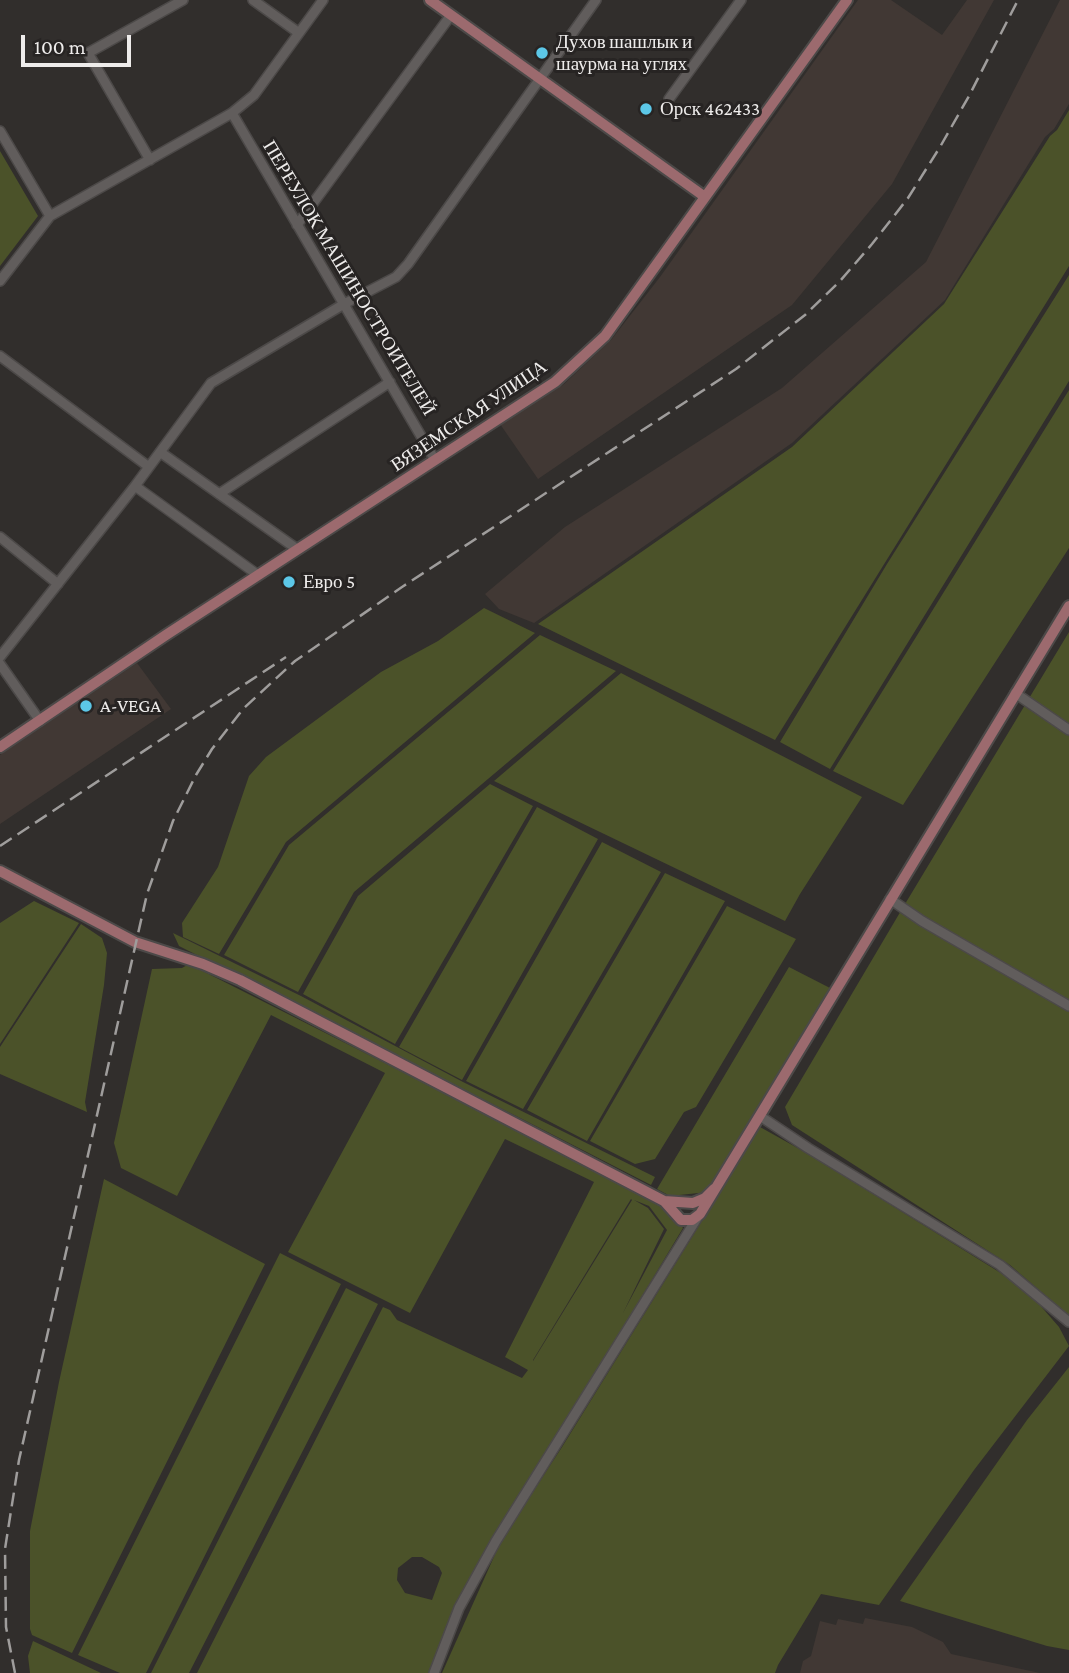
<!DOCTYPE html>
<meta charset="utf-8">
<style>
body{margin:0}
#map{position:relative;width:1069px;height:1673px;overflow:hidden;background:#312e2c;font-family:"Crimson Pro",serif}
canvas{display:block}
.scale{position:absolute;left:21px;top:35px;width:110px;height:32px;box-sizing:border-box;border:4px solid #eeeceb;border-top:0;padding-left:9px;font-size:21px;line-height:24px;white-space:nowrap;color:#eeeceb;-webkit-text-stroke:5px #272423;paint-order:stroke}
</style>
<div id="map">
<canvas width="1069" height="1673"></canvas>
<div class="scale">100 m</div>
</div>
<script>
const ctx = document.querySelector('canvas').getContext('2d');
ctx.lineJoin = 'round';
function paint(path, color) {
  ctx.fillStyle = color;
  ctx.fill(path, 'evenodd');
}
function poly(rows) {
  const path = new Path2D();
  for (const r of rows) {
    path.moveTo(r[0], r[1]);
    for (let i = 2; i < r.length; i += 2) path.lineTo(r[i], r[i + 1]);
  }
  return path;
}
function strokePath(path, color, width, dash) {
  ctx.strokeStyle = color;
  ctx.lineWidth = width;
  ctx.lineCap = dash ? 'butt' : 'round';
  ctx.setLineDash(dash || []);
  ctx.stroke(path);
}
function drawText(font, color, halo, rows, align = 'center') {
  ctx.font = font + ' "Crimson Pro",serif';
  ctx.lineWidth = 6;
  ctx.setLineDash([]);
  ctx.textBaseline = 'middle';
  ctx.strokeStyle = halo;
  ctx.fillStyle = color;
  for (const [text, x, y, turn = 0] of rows) {
    ctx.save();
    ctx.translate(x, y);
    ctx.rotate((+turn || 0) * Math.PI / 180);
    ctx.textAlign = isNaN(turn) ? turn : align;
    if (halo) ctx.strokeText(text, 0, 0);
    ctx.fillText(text, 0, 0);
    ctx.restore();
  }
}
const built = poly([
 [858,0,891,0,942,35,967,0,994,0,892,184,792,305,538,479,500,424,564,384,611,340,660,277],
 [1060,0,1069,0,1069,104,1054,129,1045,137,945,300,792,443,534,623,499,609,485,594,565,527,782,388,926,262],
 [137,663,171,709,0,824,0,755],
 [865,1618,912,1627,943,1642,951,1654,1040,1673,800,1673,803,1661,811,1656,820,1621,836,1625,838,1619,863,1624]
]);
const green = poly([
 [1069,110,1069,266,775,740,538,624,792,447,944,304,1050,136,1057,130],
 [0,151,38,216,0,266],
 [1069,275,1069,381,830,769,780,742,887,564],
 [1069,390,1069,548,903,805,833,771],
 [484,608,535,633,286,842,219,954,183,937,182,923,218,867,249,776,266,757,381,672,438,641],
 [1069,632,1069,1316,1010,1265,792,1125,785,1107,902,909],
 [540,635,616,671,354,892,298,992,224,955,289,845],
 [621,673,862,797,800,894,785,921,494,781],
 [490,784,533,806,395,1044,303,994,358,896],
 [537,807,598,839,462,1080,399,1047],
 [602,842,661,872,523,1109,466,1081],
 [665,873,725,901,587,1141,527,1110],
 [34,901,79,923,0,1044,0,923],
 [727,906,796,939,696,1107,684,1112,655,1159,635,1164,590,1141],
 [81,924,102,938,107,953,104,985,85,1102,87,1112,0,1074,0,1047],
 [173,933,301,996,463,1082,655,1177,651,1185,520,1118,179,946],
 [189,964,664,1204,683,1228,460,1600,430,1673,197,1673,383,1307,390,1310,397,1320,522,1378,528,1370,505,1357,594,1182,505,1139,410,1313,288,1252,385,1073,271,1015,177,1196,121,1168,114,1143,152,969,182,968],
 [631,1199,632,1200,533,1361,533,1360],
 [634,1200,649,1206,667,1230,623,1313,664,1229,648,1208],
 [412,1557,422,1557,439,1567,442,1573,432,1600,405,1593,397,1580,398,1568],
 [789,967,830,988,708,1192,670,1196,657,1189],
 [760,1127,812,1156,1025,1288,1059,1327,1069,1346,974,1470,879,1605,821,1594,778,1665,775,1673,442,1673,501,1541,562,1447],
 [104,1179,265,1264,72,1653,32,1635,30,1629,30,1531,59,1382],
 [280,1253,341,1284,146,1673,120,1673,78,1655],
 [346,1288,378,1304,189,1673,151,1673],
 [1069,1367,1069,1650,1047,1646,900,1601,1027,1420],
 [33,1641,101,1673,30,1673,28,1656]
]);
const minor = poly([
 [253,0,299,33],
 [669,99,741,0],
 [232,113,435,460],
 [0,131,50,216],
 [150,160,88,53,183,0],
 [297,225,451,15],
 [0,281,50,216,232,113,254,95,323,0],
 [0,356,149,467],
 [160,452,297,549],
 [135,486,258,575],
 [219,494,390,382],
 [0,537,58,584],
 [0,657,135,486,211,383,344,304,396,277,408,264,596,0],
 [0,664,40,721],
 [1015,693,1069,730],
 [890,899,922,921,1069,1006],
 [760,1116,808,1148,1000,1265,1069,1322],
 [434,1673,459,1608,496,1541,699,1215]
]);
const major = poly([
 [430,0,705,197],
 [0,747,166,635,555,382,605,336,847,0],
 [0,871,135,942,203,964,240,980,664,1201,693,1203,705,1198,714,1189],
 [664,1201,681,1220,692,1220,700,1214,1069,606]
]);
const rail = poly([
 [0,846,286,657],
 [15,1673,6,1627,5,1549,19,1460,147,894,173,821,196,775,212,749,243,709,295,661,402,587,736,369,805,315,840,281,872,244,908,198,940,147,969,96,1018,0]
]);
const markers = [
 [542,53,7,"#5cc7e7"],
 [646,109,7,"#5cc7e7"],
 [289,582,7,"#5cc7e7"],
 [86,706,7,"#5cc7e7"]
];
const poiNames = [
 ["Духов шашлык и",556,42],
 ["шаурма на углях",556,64],
 ["Орск 462433",660,109],
 ["Евро 5",303,582],
 ["A-VEGA",100,706]
];
const streetNames = [
 ["ПЕРЕУЛОК МАШИНОСТРОИТЕЛЕЙ",349,278,59],
 ["ВЯЗЕМСКАЯ УЛИЦА",469,416,-34]
];
paint(built, '#413834');
paint(green, '#4b5229');
strokePath(minor, '#4c4948', 12);
strokePath(major, '#4c4948', 14);
strokePath(minor, '#615d5c', 9);
strokePath(major, '#9c6a6e', 10);
strokePath(rail, '#9f9d9c', 2.5, [14, 7]);
for (const [x, y, r, color] of markers) {
  const dot = new Path2D();
  dot.arc(x, y, r, 0, 2 * Math.PI);
  ctx.fillStyle = color;
  ctx.fill(dot);
  strokePath(dot, '#272423', 2.5);
}
drawText('19px', '#eeeceb', '#272423', poiNames, 'left');
drawText('19px', '#eeeceb', '#272423', streetNames);
</script>
